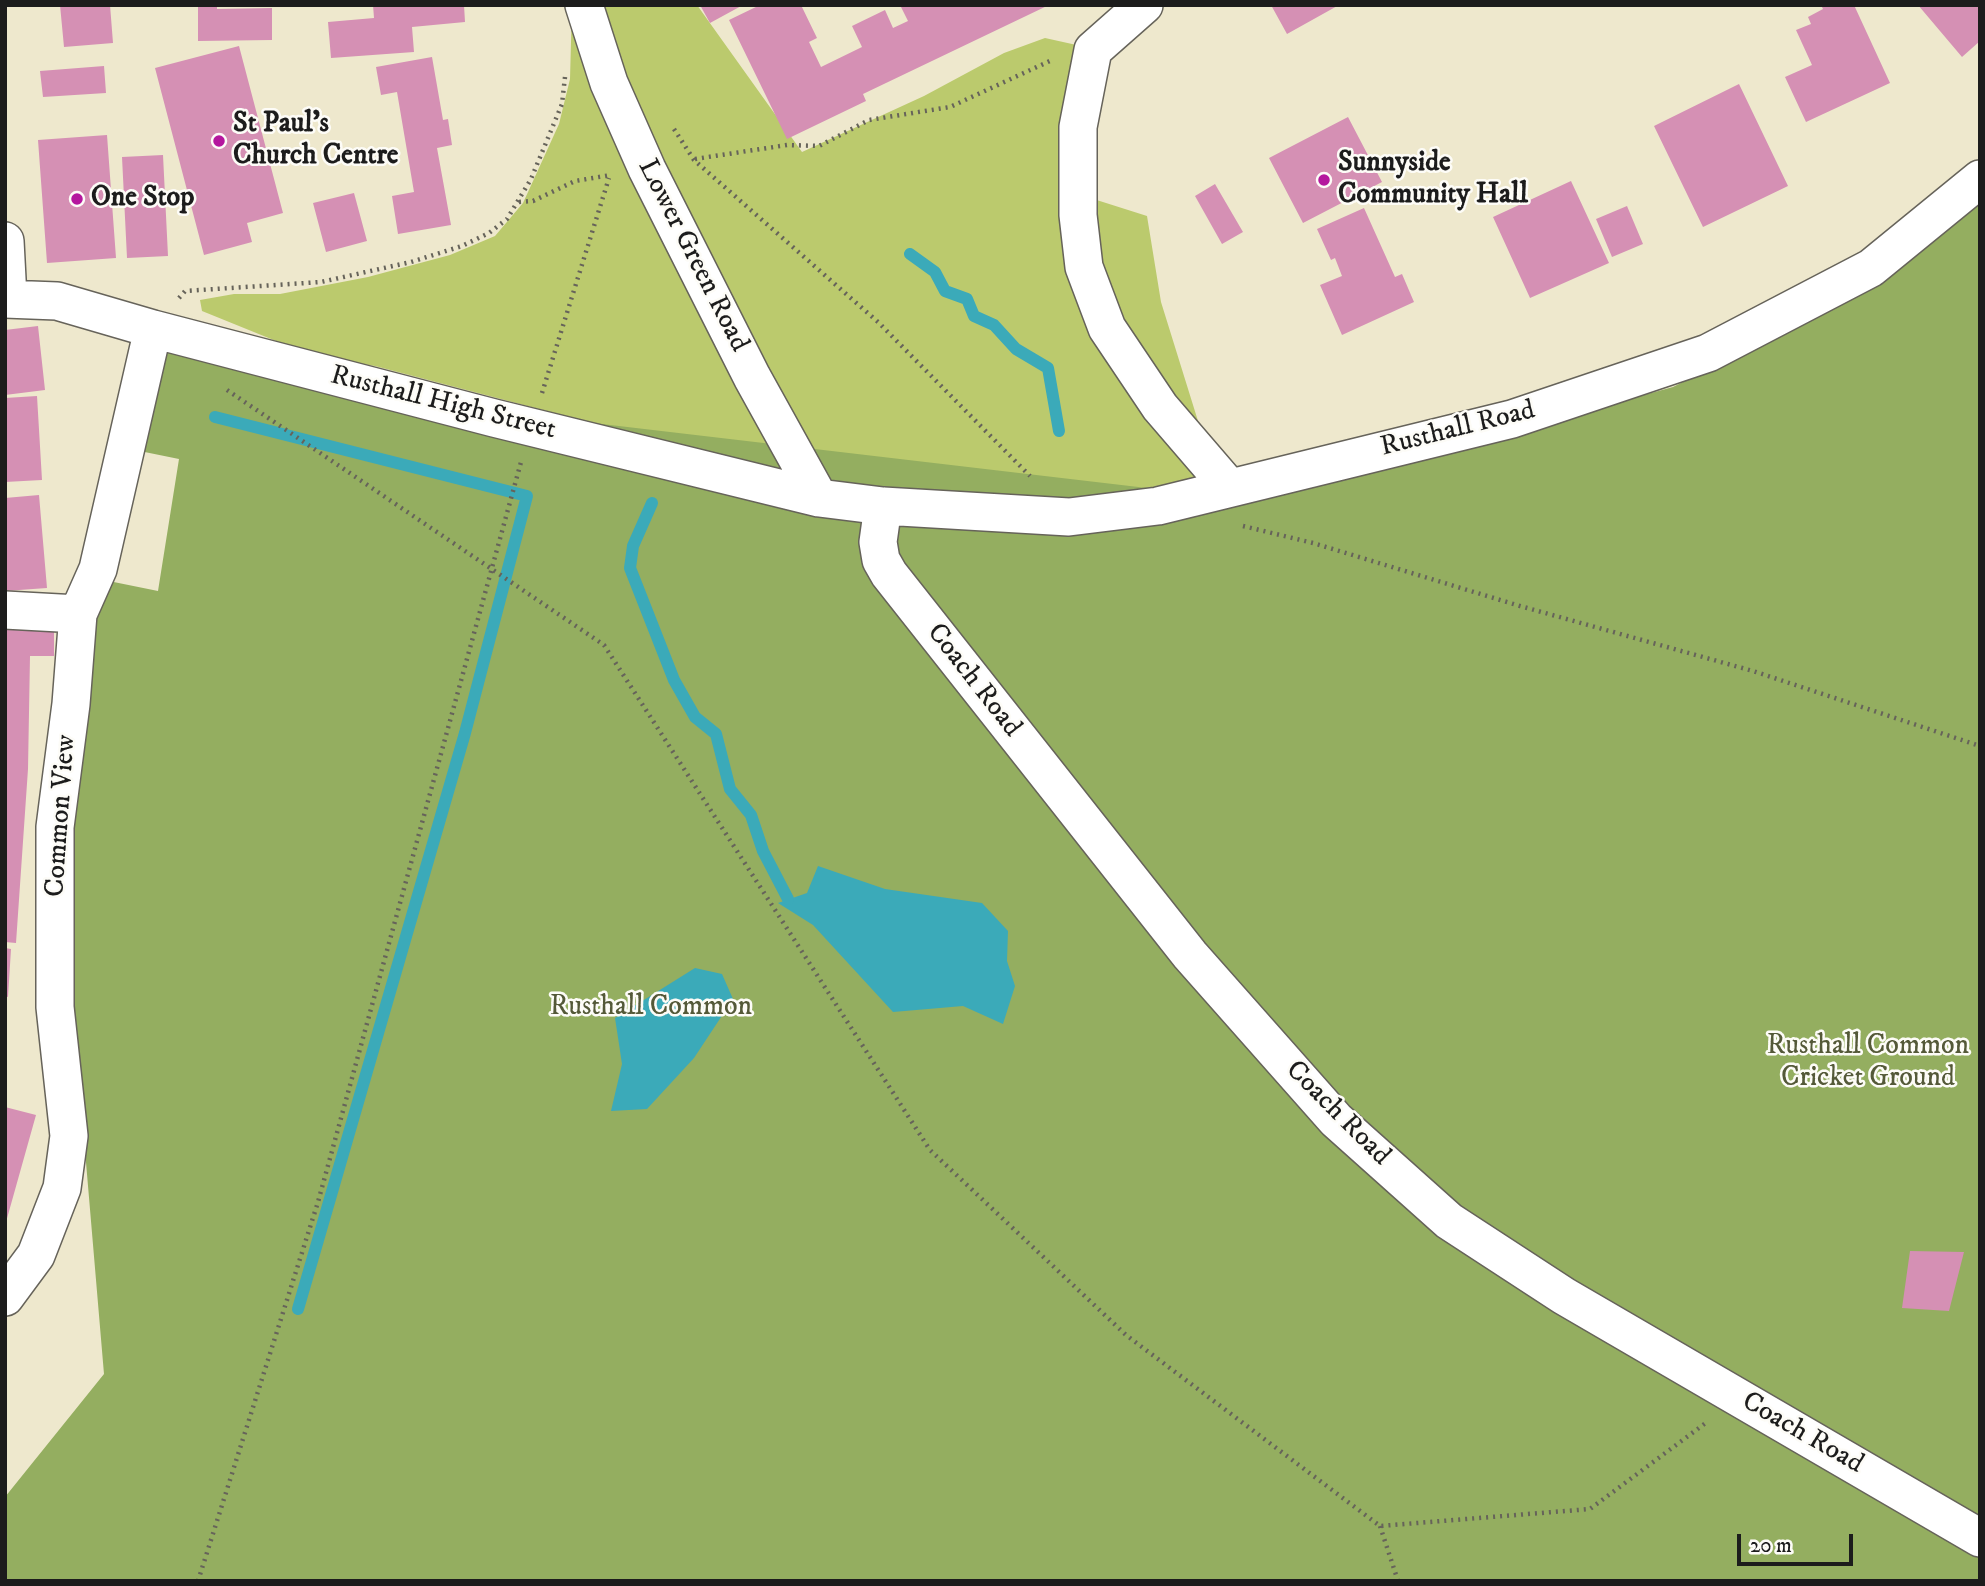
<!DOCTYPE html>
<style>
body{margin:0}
#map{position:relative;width:1985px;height:1586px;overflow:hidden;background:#eee8cd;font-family:"IM FELL DW Pica",serif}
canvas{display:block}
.frame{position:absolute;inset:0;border:7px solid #1c1c1c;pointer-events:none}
.scale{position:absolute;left:1737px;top:1534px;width:116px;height:32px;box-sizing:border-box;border:4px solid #1c1c1c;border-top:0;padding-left:9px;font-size:21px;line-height:24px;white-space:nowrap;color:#1c1c1c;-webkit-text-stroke:5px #fdfcf7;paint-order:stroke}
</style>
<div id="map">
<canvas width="1985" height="1586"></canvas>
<div class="frame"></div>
<div class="scale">20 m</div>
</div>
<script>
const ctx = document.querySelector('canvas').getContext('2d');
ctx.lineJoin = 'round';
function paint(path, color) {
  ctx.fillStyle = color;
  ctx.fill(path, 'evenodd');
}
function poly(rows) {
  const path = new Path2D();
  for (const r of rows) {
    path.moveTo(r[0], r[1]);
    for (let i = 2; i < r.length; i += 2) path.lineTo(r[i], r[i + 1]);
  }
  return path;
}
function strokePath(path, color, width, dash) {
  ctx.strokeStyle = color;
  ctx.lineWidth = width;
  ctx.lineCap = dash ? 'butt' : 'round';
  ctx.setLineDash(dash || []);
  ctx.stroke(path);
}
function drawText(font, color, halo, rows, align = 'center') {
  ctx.font = font + ' "IM FELL DW Pica",serif';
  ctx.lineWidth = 5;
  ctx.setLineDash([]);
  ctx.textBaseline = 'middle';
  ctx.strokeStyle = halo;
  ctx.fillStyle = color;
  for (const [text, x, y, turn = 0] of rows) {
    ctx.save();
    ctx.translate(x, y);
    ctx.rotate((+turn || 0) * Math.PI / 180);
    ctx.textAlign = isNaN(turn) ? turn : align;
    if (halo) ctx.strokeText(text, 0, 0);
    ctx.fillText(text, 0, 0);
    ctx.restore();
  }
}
const green = poly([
 [572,5,697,5,802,152,924,96,1004,53,1045,38,1081,46,1084,196,1147,216,1161,302,1207,450,1230,480,1125,494,680,446,375,366,313,356,202,311,200,300,234,294,280,294,368,277,450,255,495,236,523,203,559,124,570,79]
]);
const forest = poly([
 [1980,193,1980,1581,5,1581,5,1497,104,1374,57,821,94,578,158,591,179,459,125,448,151,331,440,405,1232,498,1426,455,1673,387,1882,282]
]);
const water = poly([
 [818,866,885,889,982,903,1008,931,1007,961,1015,986,1003,1024,963,1006,893,1012,813,925,778,903,807,893],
 [695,968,722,974,733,999,694,1058,647,1109,611,1111,622,1064,615,1018]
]);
const stream = poly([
 [910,254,935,272,945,291,967,299,974,316,994,325,1016,349,1048,368,1059,431],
 [215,417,527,496,465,733,298,1309],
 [652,503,633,546,630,568,674,680,695,717,716,734,730,789,751,815,763,851,788,899]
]);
const building = poly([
 [60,5,110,5,113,43,64,47],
 [198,5,217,5,217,9,272,8,272,40,198,41],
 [373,5,464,5,465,22,412,27,414,52,331,58,328,22,374,18],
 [700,5,743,5,710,23],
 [760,5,801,5,817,38,809,42,821,67,862,47,852,26,885,10,893,28,908,21,900,5,1049,5,863,94,866,101,787,139,729,20],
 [1271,5,1339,5,1287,34],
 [1821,5,1854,5,1890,83,1806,122,1785,77,1812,65,1796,30,1811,24,1808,17,1823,9],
 [1918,5,1980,5,1980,41,1962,57],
 [239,46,283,213,247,223,252,242,204,255,155,68],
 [432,57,443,120,448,119,452,145,437,148,451,225,398,234,392,196,414,192,397,92,381,95,376,67],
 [104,66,106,93,43,97,40,71],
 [1739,84,1788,186,1703,227,1654,126],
 [1348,117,1382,182,1303,223,1269,158],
 [107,135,116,258,47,263,38,140],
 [163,155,168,256,127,258,122,157],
 [1571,181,1609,263,1530,298,1493,217],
 [1215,184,1243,232,1222,244,1195,196],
 [354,193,367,241,326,252,313,203],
 [1627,206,1643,244,1612,257,1596,219],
 [1364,208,1395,277,1402,274,1414,302,1342,335,1320,285,1342,276,1335,258,1331,260,1317,229],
 [38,326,45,390,5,395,5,330],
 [37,396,42,480,5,482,5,398],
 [39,495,47,588,5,591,5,498],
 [5,624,54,624,54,656,30,656,28,769,16,943,5,942],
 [5,948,11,949,8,997,5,996],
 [5,1107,36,1115,6,1222,5,1222],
 [1910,1251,1964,1252,1949,1311,1902,1308]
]);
const path = poly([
 [674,129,694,160,878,322,1030,476],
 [695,159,787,145,819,146,869,120,950,107,1052,60],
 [519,202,533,201,575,181,611,175],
 [179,298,185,291,321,282,411,262,462,246,489,233,507,219,531,179,562,104,565,77],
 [227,390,604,645,930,1150,1126,1335,1380,1526,1590,1509,1707,1422],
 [542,393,609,178],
 [1243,526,1313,543,1520,606,1753,671,1980,746],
 [1380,1526,1398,1581],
 [198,1581,318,1202,521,462]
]);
const minor = poly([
 [584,5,609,83,647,169,752,377,819,498],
 [1144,5,1093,50,1078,127,1078,215,1084,267,1107,328,1160,407,1228,486],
 [5,241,8,298],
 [5,299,57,301,153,329,494,418,819,498,883,506,1069,517,1158,506,1512,419,1708,353,1871,268,1980,179],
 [883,506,878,542,881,560,889,574,1190,955,1336,1120,1449,1221,1564,1296,1980,1538],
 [5,610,78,614],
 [5,1297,36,1255,62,1188,69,1136,55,1007,55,827,71,704,78,614,98,569,153,329]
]);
const markers = [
 [219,141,7,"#b5179e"],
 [1324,180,7,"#b5179e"],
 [77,199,7,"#b5179e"]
];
const poiNames = [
 ["St Paul's",233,125],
 ["Church Centre",233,157],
 ["Sunnyside",1338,164],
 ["Community Hall",1338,196],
 ["One Stop",91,199]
];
const streetNames = [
 ["Lower Green Road",692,256,63],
 ["Rusthall High Street",443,404,14],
 ["Rusthall Road",1458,430,-14],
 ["Coach Road",973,681,52],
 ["Common View",62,816,-86],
 ["Coach Road",1337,1114,45],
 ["Coach Road",1802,1434,30]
];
const parkNames = [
 ["Rusthall Common",651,1008],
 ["Rusthall Common",1868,1047],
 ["Cricket Ground",1868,1079]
];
paint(green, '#bbca6d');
paint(forest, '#94ae60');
paint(water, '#3baab9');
strokePath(stream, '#3baab9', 12);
paint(building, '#d590b4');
strokePath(minor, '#66635a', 40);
strokePath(path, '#66635a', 4.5, [2, 5]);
strokePath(minor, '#fff', 37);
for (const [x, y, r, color] of markers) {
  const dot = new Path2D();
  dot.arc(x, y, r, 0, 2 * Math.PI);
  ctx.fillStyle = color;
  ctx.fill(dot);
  strokePath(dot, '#fdfcf7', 2.5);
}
drawText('bold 28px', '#1c1c1c', '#fdfcf7', poiNames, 'left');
drawText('28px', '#1c1c1c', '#fdfcf7', streetNames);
drawText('28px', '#545938', '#fdfcf7', parkNames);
</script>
